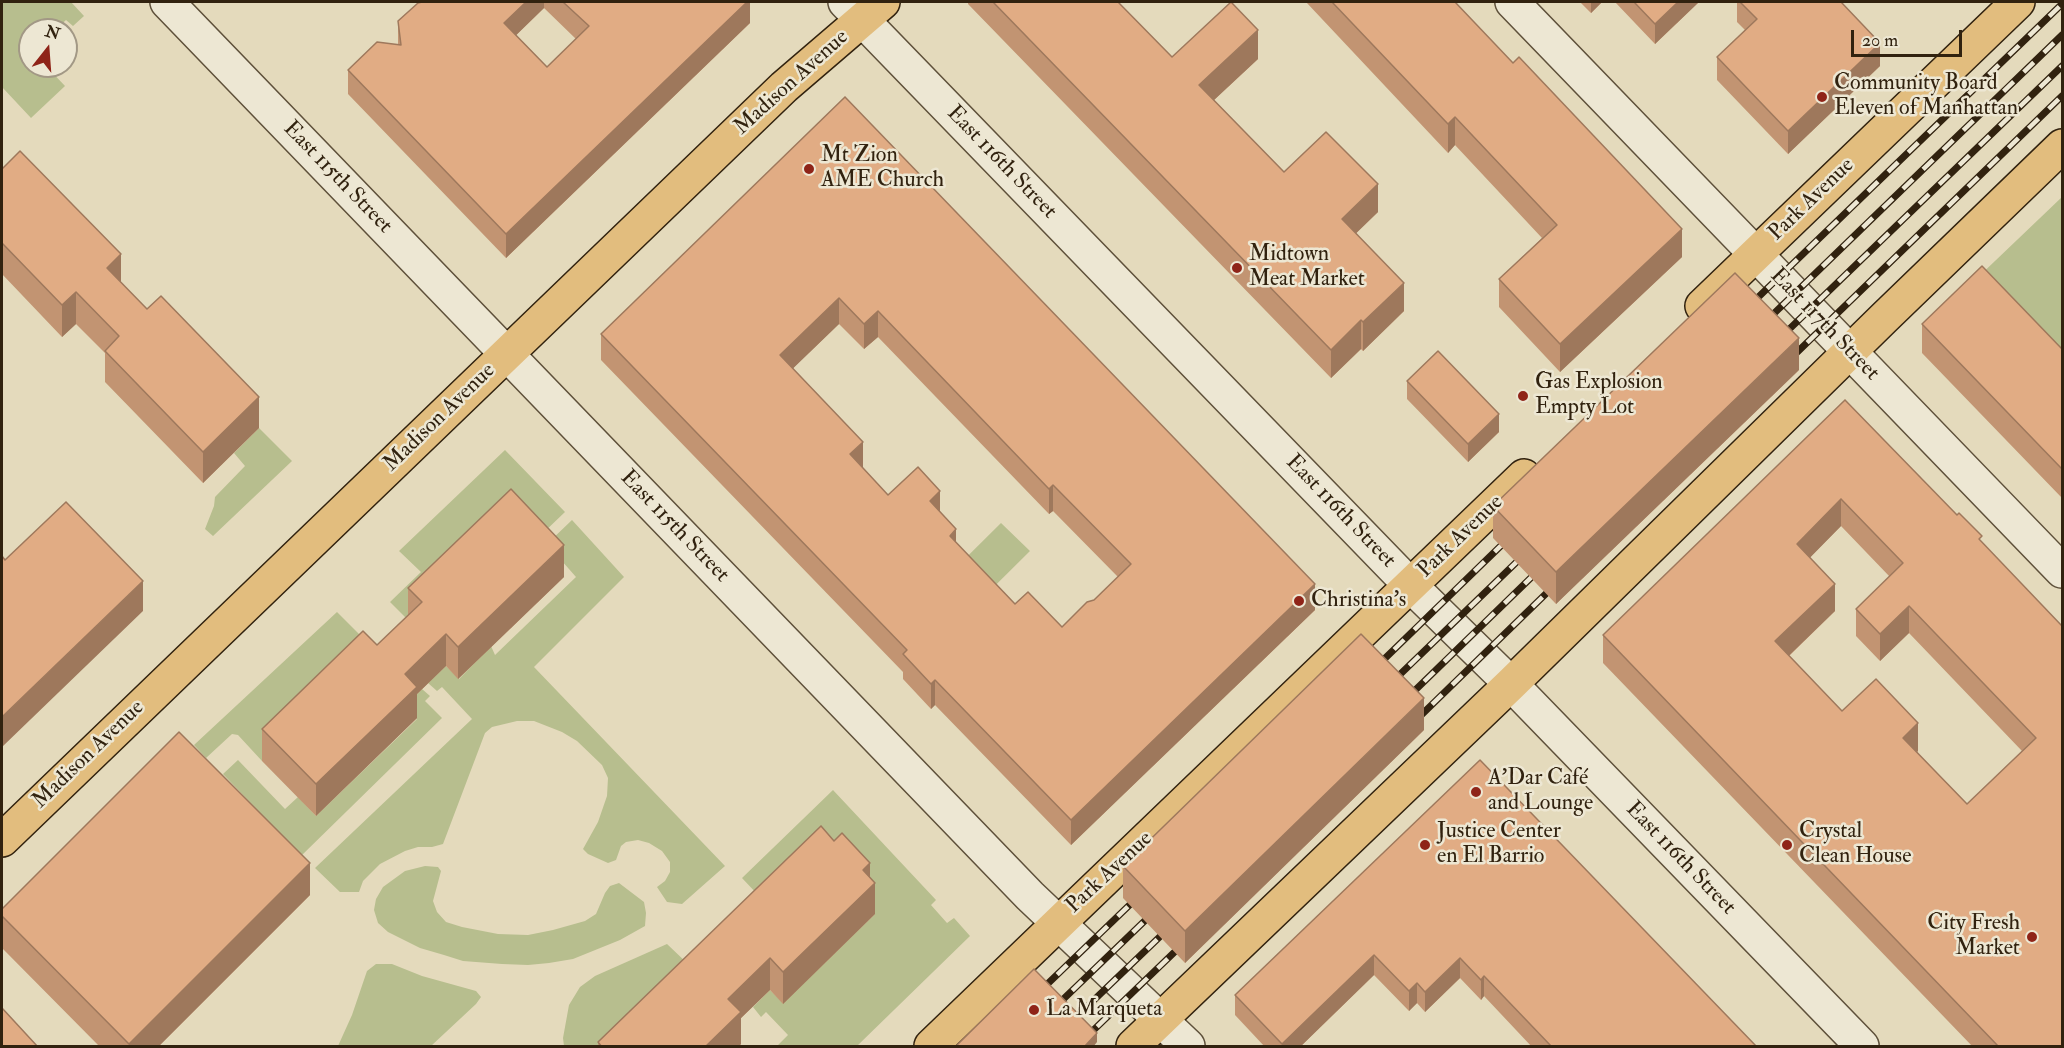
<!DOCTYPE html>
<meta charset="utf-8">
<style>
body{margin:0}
#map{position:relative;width:2064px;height:1048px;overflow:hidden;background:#e4dabc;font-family:"IM FELL Double Pica",serif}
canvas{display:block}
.frame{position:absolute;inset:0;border:3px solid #31220f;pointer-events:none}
.north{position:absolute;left:18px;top:18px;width:60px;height:60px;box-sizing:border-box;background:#ede7d3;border:2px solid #a29885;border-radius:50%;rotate:17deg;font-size:16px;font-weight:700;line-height:24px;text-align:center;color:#31220f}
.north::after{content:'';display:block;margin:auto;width:21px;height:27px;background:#8f2418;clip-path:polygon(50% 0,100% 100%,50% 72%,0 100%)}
.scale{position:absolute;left:1851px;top:30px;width:111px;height:27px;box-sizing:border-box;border:3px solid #31220f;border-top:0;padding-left:8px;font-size:18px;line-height:21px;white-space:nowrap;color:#31220f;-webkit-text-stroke:4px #ede7d3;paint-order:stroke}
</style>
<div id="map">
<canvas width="2064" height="1048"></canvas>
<div class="frame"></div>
<div class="north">N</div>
<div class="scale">20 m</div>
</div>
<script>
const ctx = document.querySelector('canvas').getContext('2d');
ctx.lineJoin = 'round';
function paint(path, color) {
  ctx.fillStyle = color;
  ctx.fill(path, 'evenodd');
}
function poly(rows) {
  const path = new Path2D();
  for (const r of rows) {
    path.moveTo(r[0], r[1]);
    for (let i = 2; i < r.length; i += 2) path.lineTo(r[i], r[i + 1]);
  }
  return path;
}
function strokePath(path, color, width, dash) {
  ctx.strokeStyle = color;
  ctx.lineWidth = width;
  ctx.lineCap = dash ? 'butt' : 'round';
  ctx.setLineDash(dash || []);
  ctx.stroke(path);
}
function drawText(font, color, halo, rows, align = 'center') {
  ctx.font = font + ' "IM FELL Double Pica",serif';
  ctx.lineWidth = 5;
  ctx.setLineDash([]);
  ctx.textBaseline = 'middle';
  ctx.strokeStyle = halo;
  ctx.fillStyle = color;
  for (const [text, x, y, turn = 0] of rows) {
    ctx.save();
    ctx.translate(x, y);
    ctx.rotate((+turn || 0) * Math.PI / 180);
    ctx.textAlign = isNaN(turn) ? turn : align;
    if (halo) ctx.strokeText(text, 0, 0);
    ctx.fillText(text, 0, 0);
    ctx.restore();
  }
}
const green = poly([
 [2,2,71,2,84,16,73,26,66,20,55,30,30,30,30,66,46,66,65,86,31,118,2,87],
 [2062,197,2062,376,1973,282],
 [259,428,292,461,213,536,205,529,214,506,215,497,245,466,234,453],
 [505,450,565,512,541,535,408,620,390,602,421,572,399,551],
 [572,520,624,577,534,667,725,866,682,904,667,902,657,887,665,881,670,872,670,862,662,851,649,843,638,840,626,842,621,846,616,860,608,863,588,854,583,849,598,822,607,796,608,778,602,765,577,741,562,732,534,721,517,721,492,727,485,733,443,844,432,847,418,847,405,851,380,864,363,881,359,892,340,892,315,868,472,719,442,687,437,691,428,683,446,666,459,679,491,646,495,655,576,577,547,544],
 [1001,523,1030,551,906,674,878,645],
 [337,612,365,640,262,761,238,735,232,734,206,758,194,745],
 [422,689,430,696,425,701,442,718,301,856,223,774,238,760,285,809,298,797,316,816,417,719,405,706],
 [833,790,936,900,931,905,947,923,954,918,970,936,857,1046,777,1046,788,1035,766,1012,761,1017,753,1007,770,990,783,1003,875,914,759,896,742,878],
 [425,866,438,867,441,871,433,901,437,912,446,922,462,927,498,934,528,935,553,930,585,921,596,914,605,893,610,886,619,883,644,902,646,913,645,926,620,940,573,959,549,963,528,965,502,964,463,961,444,955,420,948,388,932,378,923,374,910,376,899,383,887,405,871],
 [667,944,688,964,626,1046,564,1046,563,1038,569,1005,580,987,595,976],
 [376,964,392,964,422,976,476,991,481,997,476,1004,431,1046,338,1046,352,1015,367,971]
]);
const minor = poly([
 [167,2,1030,896,1188,1046],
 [845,2,1411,586,1511,684,1862,1046],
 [1512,2,2062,571]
]);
const major = poly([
 [1702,306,2018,2],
 [2,840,784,87,883,2],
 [931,1046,1524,476],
 [1133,1046,1511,684,1884,318,2062,146]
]);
const rail = poly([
 [1747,308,2062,4],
 [1762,325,2062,35],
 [1778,340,2062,66],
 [1787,362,2062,96],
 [1374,669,1512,535],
 [1389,685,1527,552],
 [1404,701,1542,567],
 [1412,724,1558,582],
 [1037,994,1141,894],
 [1052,1010,1156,910],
 [1046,1046,1171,926],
 [1077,1046,1187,940]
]);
const wall = poly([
 [422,2,750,2,750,23,506,258,348,94,348,70,398,44,398,21],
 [544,8,576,39,547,67,516,35],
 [968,2,1118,2,1172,57,1258,59,1214,100,1284,172,1378,212,1356,233,1404,311,1363,351,1361,349,1331,378,968,4],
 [1306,2,1455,2,1682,257,1560,372,1499,307,1499,279,1542,238,1455,145,1448,153],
 [1580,2,1602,2,1591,13],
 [1615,2,1699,2,1655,44],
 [1737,2,1841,2,1880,66,1788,154,1717,80,1717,57,1745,30,1737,22],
 [845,97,1315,610,1071,845,935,705,931,709,903,679,903,672,601,360,601,334],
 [839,324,864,349,878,337,1049,514,1053,511,1118,577,1094,600,1062,627,1015,604,956,543,940,512,888,495,863,468,793,368],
 [2,169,121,283,259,428,203,483,105,382,105,353,76,324,62,337,2,274],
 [1922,324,2062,349,2062,498,1922,353],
 [1799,370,1556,604,1493,538,1493,506],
 [1407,381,1499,432,1468,462,1407,399],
 [1845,400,2062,626,2062,1047,1973,1047,1603,663,1603,635],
 [1841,526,1890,577,1856,609,1856,636,1880,661,1909,633,2022,751,1967,804,1917,752,1918,751,1842,711,1789,656,1835,611,1810,557],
 [564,577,458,679,446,666,417,694,417,718,316,816,262,761,262,729,377,645,408,615,408,588],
 [1424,730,1185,963,1123,898,1123,866],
 [1480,760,1757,1047,1532,1047,1484,996,1481,1000,1460,978,1425,1012,1417,1003,1409,1011,1374,975,1300,1047,1265,1047,1235,1015,1235,995],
 [834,841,870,877,875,914,783,1004,770,990,741,1018,741,1044,738,1047,598,1047,598,1042],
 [310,895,158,1047,100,1047,2,948,2,909]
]);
const shadedWall = poly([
 [526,2,544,2,544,8,504,47,504,23],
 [747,2,750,2,750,23,506,258,506,234],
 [1591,2,1602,2,1591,13],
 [1678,2,1699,2,1655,44,1655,24],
 [1258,30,1258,59,1199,114,1199,85],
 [1880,43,1880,66,1788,154,1788,131],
 [1455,117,1455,145,1448,153,1448,124],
 [1378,184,1378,212,1342,247,1342,219],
 [1682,229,1682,257,1560,372,1560,344],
 [121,254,121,286,107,268],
 [1404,283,1404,311,1363,351,1363,322],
 [76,292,76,324,62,337,62,305],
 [839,298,839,324,780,381,780,355],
 [878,311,878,337,864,349,864,324],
 [1361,320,1361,349,1331,378,1331,350],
 [1799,338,1799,370,1556,604,1556,572],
 [259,397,259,428,203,483,203,452],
 [1499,414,1499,432,1468,462,1468,444],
 [863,442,863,468,850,454],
 [1053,485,1053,511,1049,514,1049,489],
 [940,491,940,517,930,501],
 [1841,499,1841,526,1797,571,1797,544],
 [956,529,956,555,950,536],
 [564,545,564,577,458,679,458,647],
 [143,581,143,611,2,747,2,717],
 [1315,584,1315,610,1071,845,1071,820],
 [1835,584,1835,611,1775,669,1775,641],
 [1909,606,1909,633,1880,661,1880,634],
 [446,634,446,666,417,694,417,718,316,816,316,784,405,674],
 [935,680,935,705,931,709,931,684],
 [1424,698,1424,730,1185,963,1185,931],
 [1918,723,1918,751,1903,765,1903,738],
 [310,863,310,895,158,1047,129,1047,129,1044],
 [870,863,870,888,875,883,875,914,783,1004,783,972,863,870],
 [1374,955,1374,975,1300,1047,1282,1047,1282,1044],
 [770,958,770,990,741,1018,741,1044,738,1047,705,1047,728,999],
 [1460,958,1460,978,1425,1012,1425,992],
 [1484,976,1484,996,1481,1000,1481,980],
 [1417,983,1417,1003,1409,1011,1409,991],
 [1097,1033,1097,1042,1093,1047,1084,1047]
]);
const building = poly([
 [422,2,526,2,504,23,547,67,589,26,563,2,747,2,506,234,348,70,377,42,401,45,398,21,418,3,422,2],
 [993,2,1118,2,1172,57,1231,2,1258,30,1199,85,1284,172,1326,132,1378,184,1342,219,1404,283,1363,322,1361,320,1331,350,993,2],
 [1332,2,1455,2,1513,63,1519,57,1682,229,1560,344,1499,279,1557,225,1455,117,1448,124,1332,2],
 [1634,2,1678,2,1655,24,1634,2],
 [1740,2,1841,2,1880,43,1788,131,1717,57,1757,19,1740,2],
 [845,97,1315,584,1071,820,935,680,931,684,903,654,907,650,601,334,845,97],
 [839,298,864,324,878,311,1049,489,1053,485,1131,564,1094,600,1087,602,1062,627,1028,592,1015,604,950,536,956,529,930,501,940,491,918,467,888,495,850,454,863,442,780,355,839,298],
 [20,151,121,254,107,268,147,309,161,296,259,397,203,452,105,351,119,336,76,292,62,305,2,243,2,169,20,151],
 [1982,266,2062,349,2062,469,1922,324,1982,266],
 [1735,273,1799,338,1556,572,1493,506,1735,273],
 [1438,351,1499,414,1468,444,1407,381,1438,351],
 [1845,400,1957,515,1959,513,1982,536,1979,539,2062,626,2062,1047,1999,1047,1603,635,1845,400],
 [1841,499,1903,563,1856,609,1880,634,1909,606,2036,738,1967,804,1903,738,1918,723,1876,679,1842,711,1775,641,1835,584,1797,544,1841,499],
 [511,489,564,545,458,647,446,634,405,674,417,687,316,784,262,729,363,631,377,645,422,602,408,588,511,489],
 [66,502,143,581,2,717,2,556,5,560,66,502],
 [1361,634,1424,698,1185,931,1123,866,1361,634],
 [179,732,310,863,129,1044,2,916,2,909,179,732],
 [1480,760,1757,1047,1552,1047,1484,976,1481,980,1460,958,1425,992,1417,983,1409,991,1374,955,1282,1044,1235,995,1480,760],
 [821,826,834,841,842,833,870,863,863,870,875,883,783,972,770,958,728,999,741,1012,705,1047,602,1047,598,1042,821,826],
 [1034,969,1097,1033,1084,1047,955,1047,1034,969],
 [2,1008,38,1047,2,1047,2,1008]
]);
const markers = [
 [1822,97,6,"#8f2418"],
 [809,169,6,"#8f2418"],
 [1237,268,6,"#8f2418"],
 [1523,396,6,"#8f2418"],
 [1299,601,6,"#8f2418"],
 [1476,792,6,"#8f2418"],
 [1425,845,6,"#8f2418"],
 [1787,845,6,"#8f2418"],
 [2032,937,6,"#8f2418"],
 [1034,1010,6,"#8f2418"]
];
const streetNames = [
 ["Madison Avenue",792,83,-42],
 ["East 116th Street",1001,163,46],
 ["East 115th Street",337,178,46],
 ["Park Avenue",1812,200,-44],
 ["East 117th Street",1824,325,46],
 ["Madison Avenue",440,418,-44],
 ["East 116th Street",1340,512,46],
 ["East 115th Street",674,527,46],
 ["Park Avenue",1461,537,-44],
 ["Madison Avenue",89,755,-44],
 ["East 116th Street",1680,859,46],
 ["Park Avenue",1110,873,-43]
];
const poiNames = [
 ["Community Board",1834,84],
 ["Eleven of Manhattan",1834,109],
 ["Mt Zion",821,156],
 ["AME Church",821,181],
 ["Midtown",1249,255],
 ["Meat Market",1249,280],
 ["Gas Explosion",1535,383],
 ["Empty Lot",1535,408],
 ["Christina’s",1311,601],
 ["A’Dar Café",1488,779],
 ["and Lounge",1488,804],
 ["Justice Center",1437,832],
 ["en El Barrio",1437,857],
 ["Crystal",1799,832],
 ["Clean House",1799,857],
 ["City Fresh",2020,924,"right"],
 ["Market",2020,949,"right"],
 ["La Marqueta",1046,1010]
];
paint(green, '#b7be8e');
strokePath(minor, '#5e503a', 36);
strokePath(major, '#31220f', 36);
strokePath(minor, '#ede7d3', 33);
strokePath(major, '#e2bd7e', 33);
strokePath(rail, '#31220f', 7);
strokePath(rail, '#ede7d3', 4.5, [14]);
paint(wall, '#c29472');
paint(shadedWall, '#9e785c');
paint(building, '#e1ac84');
strokePath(building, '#9e785c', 1.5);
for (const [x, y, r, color] of markers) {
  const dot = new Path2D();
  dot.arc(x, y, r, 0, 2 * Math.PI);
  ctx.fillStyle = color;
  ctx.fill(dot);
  strokePath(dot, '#ede7d3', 2);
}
drawText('22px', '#31220f', '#ede7d3', streetNames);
drawText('22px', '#31220f', '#ede7d3', poiNames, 'left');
</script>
